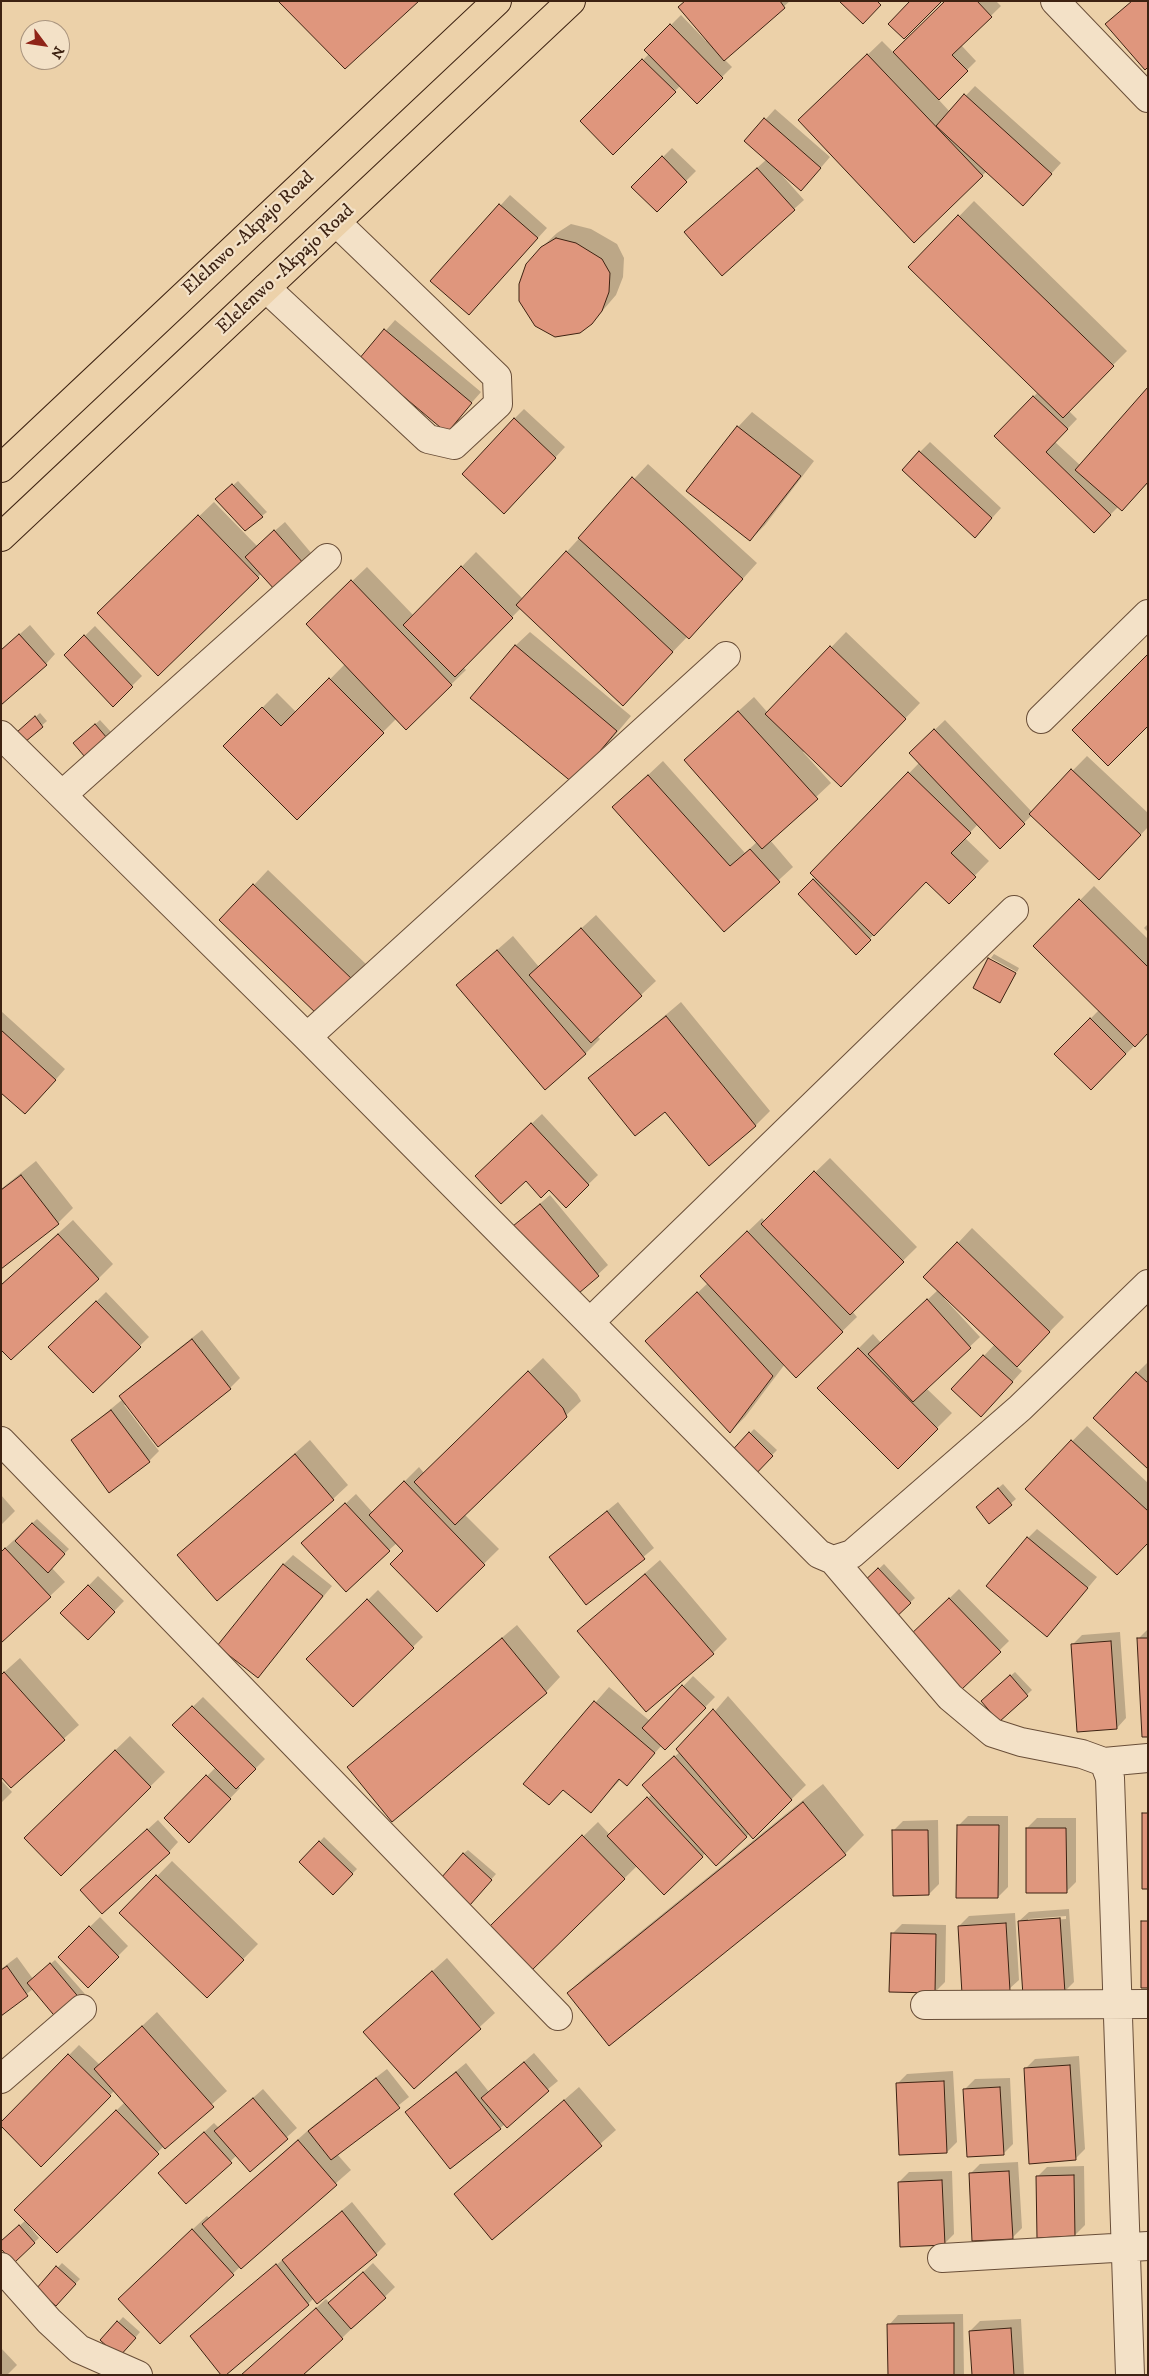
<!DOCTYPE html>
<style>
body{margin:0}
#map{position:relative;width:1149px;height:2376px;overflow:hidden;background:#ecd1a9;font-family:"IM FELL DW Pica",serif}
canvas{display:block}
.frame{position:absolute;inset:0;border:2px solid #3d2212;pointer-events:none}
.north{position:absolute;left:20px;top:20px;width:50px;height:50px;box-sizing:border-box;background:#f3e1c7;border:1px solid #aa957f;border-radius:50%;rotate:121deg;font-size:14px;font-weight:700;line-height:20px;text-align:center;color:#3d2212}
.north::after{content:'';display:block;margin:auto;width:18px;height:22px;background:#8f2418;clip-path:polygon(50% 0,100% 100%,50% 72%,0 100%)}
</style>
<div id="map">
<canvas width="1149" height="2376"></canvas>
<div class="frame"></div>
<div class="north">N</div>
</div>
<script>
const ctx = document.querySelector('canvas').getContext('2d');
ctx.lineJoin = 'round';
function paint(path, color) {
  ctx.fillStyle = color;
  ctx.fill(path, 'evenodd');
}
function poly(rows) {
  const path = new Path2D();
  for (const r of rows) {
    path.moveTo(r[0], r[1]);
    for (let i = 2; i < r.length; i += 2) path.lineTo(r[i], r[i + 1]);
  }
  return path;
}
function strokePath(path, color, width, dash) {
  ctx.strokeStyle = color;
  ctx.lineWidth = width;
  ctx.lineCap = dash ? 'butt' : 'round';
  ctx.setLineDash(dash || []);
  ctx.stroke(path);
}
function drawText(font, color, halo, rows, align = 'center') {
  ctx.font = font + ' "IM FELL DW Pica",serif';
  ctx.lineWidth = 4.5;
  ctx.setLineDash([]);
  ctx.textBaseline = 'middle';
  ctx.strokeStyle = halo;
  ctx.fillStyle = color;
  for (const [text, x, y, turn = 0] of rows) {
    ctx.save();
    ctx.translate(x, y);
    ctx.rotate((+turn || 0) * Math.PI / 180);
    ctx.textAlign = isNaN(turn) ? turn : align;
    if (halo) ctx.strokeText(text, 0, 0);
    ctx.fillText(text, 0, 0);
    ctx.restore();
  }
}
const shadow = poly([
 [686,1,790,1,724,59,732,67,697,102,681,85,613,153,582,121,649,54,646,50,681,15,706,41,708,40],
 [947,1,996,1,1001,6,961,45,976,61,938,99,950,112,975,86,1061,163,1033,194,987,171,914,241,814,106,882,41,894,53],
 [775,109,830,157,811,179,780,173,804,200,794,209,696,223,767,159,746,141],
 [672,148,696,171,657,210,633,187],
 [510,195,547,228,478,304,432,281],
 [974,201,1127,351,1068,410,1077,419,1055,442,1081,466,1148,389,1148,483,1122,510,1119,506,1094,531,996,436,1038,392,910,267],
 [571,224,591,229,617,244,624,258,623,277,616,295,591,324,541,248,557,233],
 [395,320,481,392,447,431,361,359],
 [524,409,565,447,514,502,514,419],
 [752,412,814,461,765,525,750,540,738,427],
 [930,442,1001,508,985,526,920,452],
 [648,464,757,563,703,623,688,636,637,689,521,608,463,667,466,670,406,728,397,718,297,818,224,746,277,693,297,713,345,664,322,610,367,567,414,616,476,552,523,599],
 [238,481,267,512,262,516,222,495],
 [214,502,257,546,285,522,312,554,303,563,262,573,158,674,114,598],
 [30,625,55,654,46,664,1,651],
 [95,626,142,676,113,705,65,655],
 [530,632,631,716,588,767,515,646],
 [846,632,920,703,855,771,805,751,803,752,831,783,770,840,793,867,724,930,614,807,663,761,745,853,758,841,700,746,754,697,768,713],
 [40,713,47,721,25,740,23,728],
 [100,720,111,732,85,755,79,739],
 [945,720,1032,812,1087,756,1148,813,1148,827,1113,864,1032,815,1000,847,978,824,965,838,989,861,949,902,926,881,856,953,800,894,816,877,812,873,920,762,921,743],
 [268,870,368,966,335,1000,254,885],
 [1094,886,1148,939,1148,1032,1091,1089,1056,1054,1099,1010,1035,946],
 [596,915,656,981,597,1036,600,1039,585,1054,457,985,513,936,539,967],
 [1148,924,1148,932,1144,928],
 [994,954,1019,968,1017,972,991,958],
 [989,960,1016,974,999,1001],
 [681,1002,770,1111,755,1126,665,1110,590,1079],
 [1,1011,65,1069,35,1103,1,1091],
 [542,1114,598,1175,566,1206,549,1188,486,1166],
 [830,1158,917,1247,852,1311,857,1317,796,1376,785,1364,745,1417,730,1432,661,1327,708,1283,716,1262,762,1218,765,1221],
 [36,1161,73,1208,58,1223,1,1267,1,1189],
 [550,1195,608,1265,579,1292,514,1226],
 [73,1220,113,1264,98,1279,1,1285],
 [972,1228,1064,1317,1016,1366,1022,1371,991,1406,953,1389,995,1344,946,1297,944,1298,980,1337,926,1388,952,1413,898,1467,819,1388,873,1334,881,1343,938,1290,958,1243],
 [106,1292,149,1337,93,1391,50,1347],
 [202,1330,240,1378,230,1388,124,1405,159,1451,149,1461,72,1441,123,1399,121,1396,130,1387],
 [543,1358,577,1394,581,1401,464,1514,499,1549,437,1610,405,1551,397,1543,389,1550,313,1534,356,1494,373,1513,419,1467,424,1473],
 [1148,1362,1148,1467,1137,1373],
 [1087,1426,1148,1483,1148,1542,1026,1489],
 [754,1429,777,1450,750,1478,727,1457],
 [310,1440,348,1485,333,1499,179,1555],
 [1003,1484,1016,1499,989,1522,982,1502],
 [1,1495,15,1511,1,1525],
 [618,1502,654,1548,587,1604,550,1557],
 [37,1519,69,1549,51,1567,65,1582,50,1596,1,1552],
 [1037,1529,1097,1577,1047,1636,1028,1538],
 [293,1555,332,1586,258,1676,283,1565],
 [660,1560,727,1639,713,1653,579,1631],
 [884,1564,915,1598,892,1619,861,1586],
 [98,1576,124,1601,98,1628,62,1613],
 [959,1589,1009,1641,961,1688,911,1636],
 [378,1590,423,1637,353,1706,308,1659],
 [517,1625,560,1677,546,1692,349,1767],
 [1148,1629,1148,1736,1138,1639],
 [1120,1632,1126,1718,1117,1728,1072,1645,1082,1635],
 [20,1658,79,1725,11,1786,1,1775,1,1675],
 [1015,1672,1032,1690,999,1721,987,1697],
 [693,1676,715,1697,665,1748,662,1745,627,1784,621,1779,590,1812,564,1789,525,1784,609,1687,650,1721],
 [728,1696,806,1785,753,1837,750,1833,716,1864,706,1853,664,1893,638,1865,531,1970,489,1928,598,1822,610,1835,652,1794,653,1775,680,1752],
 [203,1697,265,1759,238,1786,240,1788,189,1841,166,1818,216,1767,174,1725],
 [130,1736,165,1772,61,1874,40,1823],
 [1,1780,12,1792,1,1803],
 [823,1784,864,1835,845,1854,568,1993,587,1975],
 [968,1816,1008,1816,1008,1887,998,1897,958,1826],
 [1037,1818,1076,1818,1076,1882,1066,1892,1027,1828],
 [158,1820,178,1842,169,1852,92,1880],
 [938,1820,939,1884,929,1894,893,1831,903,1821],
 [324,1837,357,1869,333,1893,301,1862],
 [468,1850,496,1874,475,1898,463,1854],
 [172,1861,258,1944,207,1996,121,1913],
 [1069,1909,1074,1982,1064,1992,1019,1921,1029,1912],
 [1066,1916,1066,1919,1028,1922,1028,1919],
 [1015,1913,1019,1980,1009,1989,959,1926,969,1916],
 [100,1917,128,1946,88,1986,59,1957],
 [902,1924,946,1925,945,1982,935,1992,892,1934],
 [17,1957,33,1979,55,1960,85,1994,80,1999,33,1989,1,2014,1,1969],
 [447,1958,495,2013,414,2087,365,2032],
 [157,2012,227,2091,164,2146,57,2251,30,2225,29,2226,39,2238,14,2261,1,2242,26,2220,16,2210,125,2102,115,2090,41,2165,1,2124,79,2045,100,2065],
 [534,2053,558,2081,451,2168,406,2112,466,2063,489,2092],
 [1079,2056,1085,2149,1075,2159,1025,2069,1035,2059],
 [387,2069,409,2097,337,2154,351,2170,241,2266,160,2342,134,2284,207,2216,209,2218,313,2126],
 [953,2071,957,2142,947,2152,897,2084,907,2074],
 [1010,2078,1013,2144,1003,2154,965,2089,975,2079],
 [579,2087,616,2130,493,2238,456,2194],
 [263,2089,297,2128,250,2170,237,2155,187,2203,170,2163,214,2123,219,2128],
 [1018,2162,1022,2228,1012,2238,970,2174,980,2164],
 [1084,2166,1085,2225,1075,2235,1037,2177,1047,2167],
 [952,2171,954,2234,944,2244,899,2182,909,2172],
 [352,2202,386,2244,376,2254,318,2302,314,2298,308,2304,191,2336],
 [62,2263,80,2279,56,2304,38,2289],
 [373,2263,395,2287,342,2338,242,2375,326,2299,330,2303],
 [963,2314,964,2375,889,2375,889,2325,898,2315],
 [123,2317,140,2332,124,2351,102,2340],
 [1021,2319,1024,2375,973,2375,970,2331,980,2321],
 [1,2348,17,2365,7,2375,1,2375]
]);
const building = poly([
 [278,1,419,1,345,69,278,1],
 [685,1,780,1,785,8,724,61,678,7,685,1],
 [839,1,877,1,881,5,863,24,839,1],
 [910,1,942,1,904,39,888,24,910,1],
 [945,1,977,1,992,17,952,55,968,71,939,100,893,52,945,1],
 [1132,1,1148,1,1148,67,1145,70,1105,24,1132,1],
 [670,24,723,78,697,104,644,50,670,24],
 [867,54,983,176,914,243,798,120,867,54],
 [642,59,676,92,613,155,580,121,642,59],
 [964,94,1052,174,1023,206,936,126,964,94],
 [764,118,821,168,801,191,744,141,764,118],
 [662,156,687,182,657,212,631,187,662,156],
 [757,168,795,210,722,276,684,232,757,168],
 [499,204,538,238,469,315,430,281,499,204],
 [958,215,1114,366,1063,418,908,267,958,215],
 [556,238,576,243,602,259,610,273,609,292,602,311,592,324,580,333,555,337,535,326,519,301,519,284,526,264,541,247,556,238],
 [384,329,472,403,447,433,359,359,384,329],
 [1148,387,1148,482,1122,511,1075,470,1148,387],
 [1033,396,1068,429,1046,452,1111,515,1094,533,994,436,1033,396],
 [514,418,556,458,504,514,462,474,514,418],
 [737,426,801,476,750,541,686,491,737,426],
 [919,451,992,518,975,538,902,470,919,451],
 [632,477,743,579,689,639,578,538,632,477],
 [232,484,263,517,245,531,215,499,232,484],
 [198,515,259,578,158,676,97,613,198,515],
 [274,530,304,564,275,590,245,557,274,530],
 [566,551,673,652,623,706,516,605,566,551],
 [461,566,513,618,455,677,403,625,461,566],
 [351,580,452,685,406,730,306,624,351,580],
 [19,634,47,665,1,705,1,650,19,634],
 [84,635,133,687,113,707,64,655,84,635],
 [515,645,617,731,573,783,470,698,515,645],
 [830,646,906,719,841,787,765,714,830,646],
 [1148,654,1148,726,1108,766,1072,730,1148,654],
 [329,678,384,733,297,820,223,746,262,707,281,726,329,678],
 [738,711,818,799,762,849,684,760,738,711],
 [35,716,43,727,25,742,17,732,35,716],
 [95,724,107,738,85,757,73,743,95,724],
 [934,729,1025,824,1000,849,909,753,934,729],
 [1071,769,1141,835,1099,880,1029,814,1071,769],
 [908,772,971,833,951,853,976,877,949,904,926,882,874,936,810,873,908,772],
 [648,775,730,866,750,849,780,882,724,932,612,807,648,775],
 [813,879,871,940,856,955,798,894,813,879],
 [253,884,354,981,320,1017,219,920,253,884],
 [1079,899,1148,967,1148,1033,1135,1047,1033,946,1079,899],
 [581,928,642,996,591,1043,529,975,581,928],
 [497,950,586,1054,545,1090,456,985,497,950],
 [988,958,1016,973,1000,1003,973,988,988,958],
 [666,1016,756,1126,709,1166,665,1112,635,1136,588,1078,666,1016],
 [1090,1018,1126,1054,1091,1090,1054,1054,1090,1018],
 [1,1030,56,1080,25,1114,1,1093,1,1030],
 [531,1123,589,1185,566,1208,549,1190,541,1198,526,1181,501,1204,475,1176,531,1123],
 [814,1171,904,1262,850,1315,761,1224,814,1171],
 [21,1175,59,1224,1,1269,1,1190,21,1175],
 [540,1204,599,1276,579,1293,513,1226,540,1204],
 [747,1231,843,1332,796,1378,700,1276,747,1231],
 [58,1234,99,1279,11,1360,1,1350,1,1285,58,1234],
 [957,1242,1050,1332,1017,1367,923,1277,957,1242],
 [697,1292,773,1376,730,1433,645,1341,697,1292],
 [927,1299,971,1348,913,1402,868,1354,927,1299],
 [96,1301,141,1347,93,1393,48,1347,96,1301],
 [192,1339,231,1389,158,1447,119,1396,192,1339],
 [858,1348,938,1429,898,1469,817,1388,858,1348],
 [983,1355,1013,1382,981,1417,951,1389,983,1355],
 [528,1371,563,1408,567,1417,455,1525,414,1482,528,1371],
 [1136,1372,1148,1383,1148,1469,1093,1418,1136,1372],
 [111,1410,150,1462,109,1493,71,1440,111,1410],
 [749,1432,773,1456,750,1480,726,1457,749,1432],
 [1071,1440,1148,1511,1148,1543,1117,1575,1025,1489,1071,1440],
 [295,1454,334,1500,217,1601,177,1555,295,1454],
 [404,1481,485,1565,437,1612,390,1564,403,1551,369,1515,404,1481],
 [998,1488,1012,1505,989,1524,976,1507,998,1488],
 [345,1503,390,1551,346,1592,301,1543,345,1503],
 [607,1511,645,1559,586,1605,549,1557,607,1511],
 [32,1523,65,1554,48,1573,15,1541,32,1523],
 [1027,1537,1088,1588,1047,1637,986,1586,1027,1537],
 [5,1548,51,1597,1,1643,1,1552,5,1548],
 [283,1564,323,1596,258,1678,217,1646,283,1564],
 [878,1568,911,1603,892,1621,859,1586,878,1568],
 [645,1574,714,1654,646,1712,577,1631,645,1574],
 [88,1585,115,1612,88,1640,60,1613,88,1585],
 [949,1598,1001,1652,961,1690,909,1636,949,1598],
 [367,1599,414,1648,353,1707,306,1659,367,1599],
 [502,1638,547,1693,392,1822,347,1767,502,1638],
 [1137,1638,1148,1638,1148,1737,1142,1737,1137,1638],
 [1111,1641,1117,1729,1077,1732,1071,1644,1111,1641],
 [4,1672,65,1740,11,1788,1,1777,1,1675,4,1672],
 [1010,1675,1028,1696,999,1722,981,1701,1010,1675],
 [682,1685,706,1708,665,1750,642,1728,682,1685],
 [594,1701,655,1753,627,1786,619,1779,591,1813,563,1790,549,1805,523,1784,594,1701],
 [192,1706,256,1769,236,1789,172,1725,192,1706],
 [713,1709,792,1800,753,1839,676,1749,713,1709],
 [115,1750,151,1787,61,1876,24,1838,115,1750],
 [674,1756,747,1837,716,1866,642,1785,674,1756],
 [206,1775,231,1799,189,1843,164,1818,206,1775],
 [647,1797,703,1857,664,1895,607,1836,647,1797],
 [803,1802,846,1855,609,2046,567,1993,803,1802],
 [1142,1813,1148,1813,1148,1889,1142,1889,1142,1813],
 [957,1825,999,1825,998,1898,956,1898,957,1825],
 [1026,1828,1066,1828,1067,1893,1026,1893,1026,1828],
 [147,1829,170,1853,102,1914,80,1890,147,1829],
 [892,1830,928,1830,929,1895,893,1896,892,1830],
 [582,1835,625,1879,530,1972,488,1928,582,1835],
 [319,1841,353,1874,333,1895,299,1862,319,1841],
 [463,1853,492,1880,470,1905,441,1878,463,1853],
 [156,1875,244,1960,207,1998,119,1913,156,1875],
 [1060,1918,1065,1993,1023,1996,1018,1921,1060,1918],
 [1141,1921,1148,1921,1148,1988,1141,1988,1141,1921],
 [1006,1923,1010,1991,962,1994,958,1926,1006,1923],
 [89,1926,119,1957,88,1988,58,1957,89,1926],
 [891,1933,936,1934,935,1993,889,1992,891,1933],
 [50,1963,81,2000,58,2020,27,1983,50,1963],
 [7,1966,28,1996,1,2016,1,1970,7,1966],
 [432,1971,481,2029,414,2089,363,2032,432,1971],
 [142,2026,214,2107,165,2149,94,2069,142,2026],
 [68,2054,111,2096,41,2167,1,2126,1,2122,68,2054],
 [524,2062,549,2091,507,2128,481,2098,524,2062],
 [1070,2065,1076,2160,1029,2164,1024,2068,1070,2065],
 [456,2072,501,2129,450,2169,405,2112,456,2072],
 [376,2078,400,2108,331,2160,308,2131,376,2078],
 [944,2081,947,2153,899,2155,896,2083,944,2081],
 [1000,2087,1004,2155,967,2157,963,2089,1000,2087],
 [253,2098,288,2139,250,2172,214,2131,253,2098],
 [564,2100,602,2146,492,2240,454,2194,564,2100],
 [116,2110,159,2154,57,2253,14,2210,116,2110],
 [204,2132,232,2163,186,2204,158,2173,204,2132],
 [298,2140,337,2185,241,2269,202,2224,298,2140],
 [1009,2171,1013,2239,972,2241,969,2173,1009,2171],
 [1074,2175,1075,2236,1037,2238,1036,2176,1074,2175],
 [942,2180,945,2245,900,2247,898,2182,942,2180],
 [342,2211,377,2255,317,2304,282,2260,342,2211],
 [19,2225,35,2243,14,2263,1,2249,1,2241,19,2225],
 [192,2229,234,2275,160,2344,118,2299,192,2229],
 [276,2264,309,2305,226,2375,221,2375,190,2336,276,2264],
 [56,2266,76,2284,56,2306,36,2289,56,2266],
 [363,2272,386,2298,351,2329,328,2303,363,2272],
 [316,2308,343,2339,303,2375,241,2375,316,2308],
 [117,2321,136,2338,119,2357,100,2340,117,2321],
 [954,2323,954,2375,888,2375,887,2324,954,2323],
 [1011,2328,1014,2375,972,2375,969,2331,1011,2328]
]);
const minor = poly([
 [1055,1,1148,98],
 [266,288,428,439,454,445,498,404,497,377,337,223],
 [1041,719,1148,614],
 [1,735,307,1037,819,1554,833,1560,950,1697,993,1733,1021,1742,1082,1754,1104,1762,1148,1758],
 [62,795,327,558],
 [307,1037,726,656],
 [590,1322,1014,910],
 [1,1441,558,2016],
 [833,1560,852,1554,1020,1408,1148,1284],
 [1104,1762,1110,1778,1130,2375],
 [925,2005,1148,2004],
 [1,2079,82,2009],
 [942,2258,1148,2246],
 [1,2267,49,2321,79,2349,138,2375]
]);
const major = poly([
 [1,468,497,1],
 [1,537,571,1]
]);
const streetNames = [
 ["Elelnwo -Akpajo Road",249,234,-43],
 ["Elelenwo -Akpajo Road",286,270,-43]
];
paint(shadow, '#0003');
paint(building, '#df967d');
strokePath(building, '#3d2212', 1);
strokePath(minor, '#694e38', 30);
strokePath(major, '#3d2212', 30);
strokePath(minor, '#f3e1c7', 28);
strokePath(major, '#ecd1a9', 28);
drawText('19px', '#3d2212', '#f3e1c7', streetNames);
</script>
